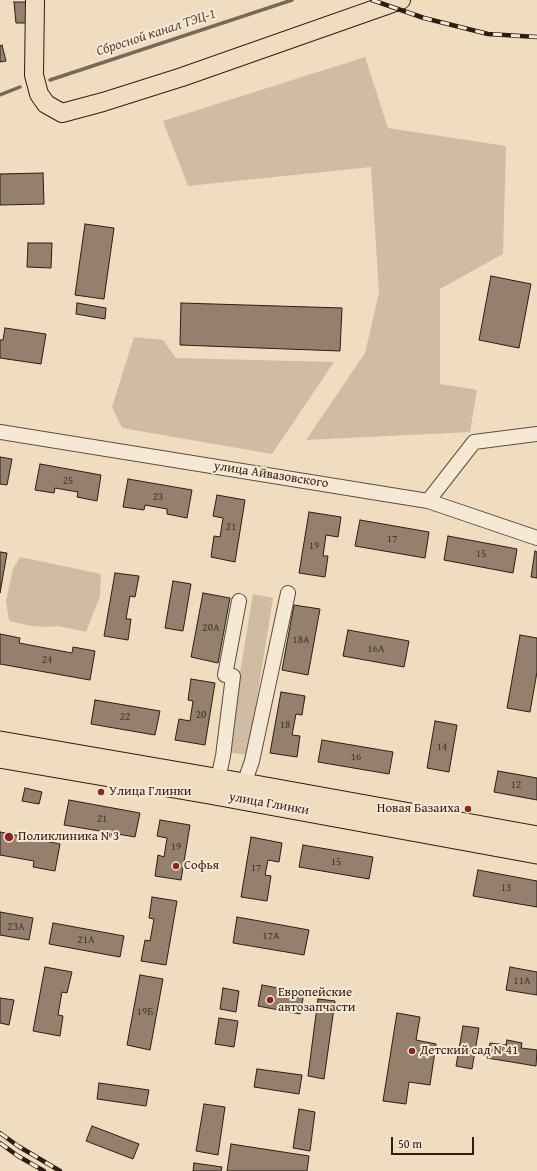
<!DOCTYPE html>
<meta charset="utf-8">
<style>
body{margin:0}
#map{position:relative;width:537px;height:1171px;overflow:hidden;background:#f0ddbf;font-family:"Gentium Book Plus",serif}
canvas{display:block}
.scale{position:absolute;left:391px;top:1137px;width:83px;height:18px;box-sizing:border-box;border:2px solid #301c14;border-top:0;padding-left:5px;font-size:12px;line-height:14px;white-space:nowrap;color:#301c14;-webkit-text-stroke:3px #f5e9d5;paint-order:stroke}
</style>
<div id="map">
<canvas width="537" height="1171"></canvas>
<div class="scale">50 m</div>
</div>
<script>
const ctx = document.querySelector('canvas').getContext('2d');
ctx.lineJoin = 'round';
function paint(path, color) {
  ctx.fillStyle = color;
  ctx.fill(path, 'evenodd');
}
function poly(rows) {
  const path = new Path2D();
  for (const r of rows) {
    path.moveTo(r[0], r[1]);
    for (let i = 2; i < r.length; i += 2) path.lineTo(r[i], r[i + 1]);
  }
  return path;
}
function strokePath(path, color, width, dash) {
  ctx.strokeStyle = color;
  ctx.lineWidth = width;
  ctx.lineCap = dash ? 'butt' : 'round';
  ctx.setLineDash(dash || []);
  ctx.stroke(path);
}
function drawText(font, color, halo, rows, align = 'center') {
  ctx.font = font + ' "Gentium Book Plus",serif';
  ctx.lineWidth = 4;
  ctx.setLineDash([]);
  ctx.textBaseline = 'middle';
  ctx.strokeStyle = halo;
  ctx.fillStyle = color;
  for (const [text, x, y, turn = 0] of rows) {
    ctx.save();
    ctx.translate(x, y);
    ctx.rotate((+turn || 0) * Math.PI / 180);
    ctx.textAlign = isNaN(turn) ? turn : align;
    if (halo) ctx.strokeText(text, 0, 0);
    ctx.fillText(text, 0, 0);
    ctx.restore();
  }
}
const green = poly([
 [365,57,388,128,506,146,503,254,440,289,440,384,477,390,470,432,306,440,365,353,379,293,371,167,188,186,163,121],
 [134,337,163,340,176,358,334,362,272,454,122,428,112,407],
 [20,557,101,574,100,596,86,632,58,626,45,627,31,626,9,621,6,601,13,569],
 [253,594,273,598,248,755,227,752]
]);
const stream = poly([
 [50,80,292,0],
 [0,95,20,87]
]);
const building = poly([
 [14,2,26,2,27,23,16,23,14,2],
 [2,45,6,61,0,62,0,46,2,45],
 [43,173,44,204,0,205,0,174,43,173],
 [85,224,114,228,104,299,75,295,85,224],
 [28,243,52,243,51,268,27,267,28,243],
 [491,276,531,284,519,348,479,340,491,276],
 [77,303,106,308,105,319,76,314,77,303],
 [181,303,342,308,340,351,180,345,181,303],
 [5,328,46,334,41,364,0,358,0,340,3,340,5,328],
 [0,457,12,459,7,485,0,484,0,457],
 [40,464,101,475,97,501,77,497,78,492,55,488,54,493,35,490,40,464],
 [128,479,192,490,187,518,167,514,167,509,145,505,144,510,123,507,128,479],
 [217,495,245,500,235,562,211,557,214,536,220,537,223,518,213,516,217,495],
 [309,512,341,517,338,537,326,535,323,556,328,556,325,577,299,573,309,512],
 [360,520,429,532,425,558,355,546,360,520],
 [448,536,517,549,513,573,444,560,448,536],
 [535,551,537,552,537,578,531,577,535,551],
 [0,552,7,553,0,593,0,552],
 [115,573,139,576,135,597,130,596,126,619,131,619,128,640,104,636,115,573],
 [173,581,191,584,183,631,165,628,173,581],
 [203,593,230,598,218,663,191,657,203,593],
 [294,605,320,609,308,675,282,670,294,605],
 [348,630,409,641,404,667,343,656,348,630],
 [0,634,20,638,19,643,72,653,73,647,95,651,90,680,0,664,0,634],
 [520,635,537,638,537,672,530,712,507,708,520,635],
 [191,679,215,683,205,745,175,740,179,719,190,721,193,701,188,700,191,679],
 [281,692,305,696,302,715,296,714,292,735,300,736,297,757,270,753,281,692],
 [95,700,160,711,155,735,91,724,95,700],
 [435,721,457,725,449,772,427,768,435,721],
 [322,740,393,752,389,774,318,762,322,740],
 [498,771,537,778,537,800,494,792,498,771],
 [25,788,42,792,39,804,22,801,25,788],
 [69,800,140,813,135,837,64,825,69,800],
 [160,820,190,825,181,880,155,876,158,855,164,857,167,838,157,836,160,820],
 [0,832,60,844,55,871,33,867,34,861,0,855,0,832],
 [251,837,282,843,279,862,268,860,265,875,271,876,267,901,241,897,251,837],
 [303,845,373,857,369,879,299,867,303,845],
 [478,870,537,881,537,907,473,896,478,870],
 [152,897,177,901,166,965,141,961,145,940,150,941,154,919,149,918,152,897],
 [0,912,33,918,29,940,0,935,0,912],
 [237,917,309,930,304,955,233,943,237,917],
 [53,923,124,936,120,957,49,944,53,923],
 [45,967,72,972,67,993,62,992,58,1015,63,1016,60,1036,33,1031,45,967],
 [510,967,537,972,537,995,506,990,510,967],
 [140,975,163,979,150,1050,127,1045,140,975],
 [262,985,304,993,300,1014,258,1006,262,985],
 [223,988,239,991,236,1012,220,1009,223,988],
 [0,998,14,1000,9,1025,0,1023,0,998],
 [318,999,335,1001,324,1079,308,1076,318,999],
 [397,1013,420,1017,416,1040,436,1044,430,1085,409,1082,406,1104,383,1101,397,1013],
 [219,1018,238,1021,234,1047,215,1044,219,1018],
 [463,1026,479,1028,472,1069,456,1066,463,1026],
 [507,1040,522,1043,521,1048,537,1050,536,1066,487,1058,490,1043,506,1045,507,1040],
 [257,1069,302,1075,299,1094,254,1087,257,1069],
 [99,1083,149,1090,146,1106,97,1099,99,1083],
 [204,1104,225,1107,218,1155,196,1151,204,1104],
 [299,1109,315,1112,310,1151,293,1148,299,1109],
 [92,1126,139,1144,133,1159,86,1141,92,1126],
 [231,1144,309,1156,307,1171,227,1171,231,1144],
 [194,1163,222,1167,221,1171,193,1171,194,1163]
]);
const minor = poly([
 [0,432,428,501,537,538],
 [428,501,474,442,537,434],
 [218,779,223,756,233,676,225,675,239,601],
 [244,784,252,761,288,593]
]);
const major = poly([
 [35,0,34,75,39,94,46,104,62,113,103,102,182,77,401,0]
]);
const highway = poly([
 [0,742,244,784,537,837],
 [0,757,209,793,537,853]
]);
const rail = poly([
 [372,0,424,18,488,34,537,37],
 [0,1133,18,1146,60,1171],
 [0,1143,18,1156,44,1171]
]);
const markers = [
 [101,792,4,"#8f2418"],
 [468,809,4,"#8f2418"],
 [9,837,5,"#8f2418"],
 [176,866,4,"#8f2418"],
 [270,1000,4,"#8f2418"],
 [412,1051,4,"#8f2418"]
];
const numberNames = [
 ["25",68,481],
 ["23",158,497],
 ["21",231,527],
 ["17",392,539],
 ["19",314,546],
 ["15",481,554],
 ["20А",211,628],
 ["18А",301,640],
 ["16А",376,649],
 ["24",47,660],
 ["20",201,715],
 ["22",125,717],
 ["18",285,725],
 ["14",442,747],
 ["16",356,757],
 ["12",516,785],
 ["21",102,819],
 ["19",176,847],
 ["15",336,862],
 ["17",256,868],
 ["13",506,888],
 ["23А",16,927],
 ["17А",271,936],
 ["21А",86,940],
 ["11А",522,981],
 ["19Б",145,1012]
];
const streetNames = [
 ["улица Айвазовского",271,475,9],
 ["улица Глинки",269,804,10]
];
const poiNames = [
 ["Улица Глинки",109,792],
 ["Новая Базаиха",460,809,"right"],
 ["Поликлиника №3",18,837],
 ["Софья",184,866],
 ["Европейские",278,993],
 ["автозапчасти",278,1008],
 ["Детский сад №41",420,1051]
];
const waterNames = [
 ["Сбросной канал ТЭЦ-1",156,33,-18]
];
paint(green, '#cfbca2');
strokePath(stream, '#7c6858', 3.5);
paint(building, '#94806d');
strokePath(building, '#301c14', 1);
strokePath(minor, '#604c3f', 16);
strokePath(major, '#301c14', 20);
strokePath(highway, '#301c14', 23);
strokePath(minor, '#f5e9d5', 14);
strokePath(major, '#f0ddbf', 18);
strokePath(highway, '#f0ddbf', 21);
strokePath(rail, '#301c14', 4.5);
strokePath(rail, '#f5e9d5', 3, [9]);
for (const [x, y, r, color] of markers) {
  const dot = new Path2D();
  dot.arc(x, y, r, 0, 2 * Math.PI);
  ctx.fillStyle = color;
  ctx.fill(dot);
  strokePath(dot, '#f5e9d5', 1.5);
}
drawText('11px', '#49352a', null, numberNames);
drawText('13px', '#301c14', '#f5e9d5', streetNames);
drawText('13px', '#301c14', '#f5e9d5', poiNames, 'left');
drawText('italic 14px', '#5c483c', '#f5e9d5', waterNames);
</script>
